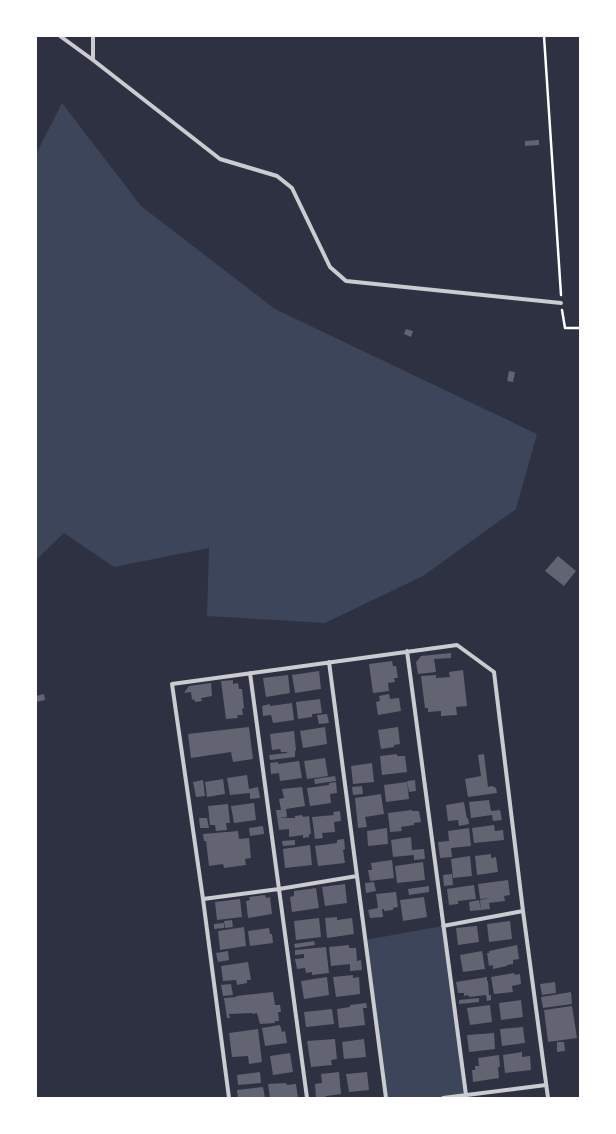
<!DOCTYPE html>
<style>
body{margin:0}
#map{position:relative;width:616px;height:1134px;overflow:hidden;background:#2d3142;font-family:"Alegreya Sans",sans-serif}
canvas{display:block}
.frame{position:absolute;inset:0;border:37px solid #fff;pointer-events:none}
</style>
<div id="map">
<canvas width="616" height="1134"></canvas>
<div class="frame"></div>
</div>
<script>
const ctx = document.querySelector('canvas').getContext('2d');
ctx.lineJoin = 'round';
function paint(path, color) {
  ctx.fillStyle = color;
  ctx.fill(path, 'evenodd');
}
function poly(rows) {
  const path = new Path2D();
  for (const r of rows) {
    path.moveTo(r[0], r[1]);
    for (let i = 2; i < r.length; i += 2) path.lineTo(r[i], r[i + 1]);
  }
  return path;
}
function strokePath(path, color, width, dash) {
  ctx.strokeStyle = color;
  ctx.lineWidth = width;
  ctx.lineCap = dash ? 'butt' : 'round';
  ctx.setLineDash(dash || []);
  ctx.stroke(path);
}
const green = poly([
 [62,103,141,206,275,309,537,434,516,509,423,576,325,623,207,616,209,548,114,567,64,533,36,560,36,154],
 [443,926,466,1095,443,1098,386,1098,365,940]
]);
const building = poly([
 [539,140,539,145,525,146,525,141],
 [406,329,413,331,411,337,404,334],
 [509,371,515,372,513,382,507,381],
 [558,556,576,571,564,586,545,571],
 [451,653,451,658,434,659,436,672,418,674,416,662,421,656],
 [392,661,393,666,396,666,398,678,394,678,395,682,388,683,389,691,373,693,369,664],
 [463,670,467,706,456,707,457,715,441,716,441,711,428,712,428,708,425,708,421,676,436,675,436,678,450,677,449,672],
 [319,671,321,689,295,693,292,675],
 [288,675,290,693,266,697,263,678],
 [233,680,233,684,238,683,239,689,242,689,244,708,242,709,243,715,237,715,238,718,226,719,221,681],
 [211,683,212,696,201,698,202,701,195,702,194,699,192,700,191,692,184,693,189,686],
 [44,694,45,700,36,702,36,696],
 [389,694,390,699,399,698,401,711,378,715,376,702,380,701,379,696],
 [320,699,322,713,312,714,312,717,298,719,296,702],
 [292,703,294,720,273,723,271,715,263,716,262,706,270,704,270,706],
 [327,714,329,723,319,724,317,715],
 [249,727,253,759,233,762,231,752,191,758,188,734],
 [325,727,327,744,303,748,300,731],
 [398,727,400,744,394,745,394,747,381,749,378,730],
 [294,731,296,750,295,751,295,757,270,760,269,755,287,753,287,752,281,752,280,749,272,750,270,734],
 [397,754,397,756,405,756,407,772,382,775,380,756],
 [484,754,488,787,492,786,496,788,497,793,468,797,465,779,481,776,478,755],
 [325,758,328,776,307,779,304,761],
 [299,761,302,778,280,781,279,773,271,774,270,763,278,762,278,764],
 [372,763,374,782,353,784,351,766],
 [247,775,249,789,258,787,260,798,250,799,250,793,230,795,227,778],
 [335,776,336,781,315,784,314,779],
 [223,779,225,794,207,797,205,782],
 [203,780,205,796,196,797,193,782],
 [415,780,416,791,409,792,407,781],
 [336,782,337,793,330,794,331,803,310,806,307,788,329,785,329,783],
 [407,782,409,799,386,802,384,785],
 [362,786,363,794,353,795,352,787],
 [302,787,305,806,286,809,287,817,279,818,295,818,295,816,302,815,303,817,309,816,311,834,309,834,309,837,303,838,303,835,289,837,289,829,279,830,276,810,281,810,279,799,284,798,282,789],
 [381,794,384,814,365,817,367,827,358,828,355,798],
 [489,800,491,811,500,810,502,820,493,821,492,815,471,818,469,802],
 [464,802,467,819,468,818,469,824,459,826,458,820,448,821,446,805],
 [254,803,256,820,234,823,231,806],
 [228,804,230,823,226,823,227,830,216,831,215,825,210,825,208,806],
 [412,810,412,811,419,811,421,822,414,823,414,825,401,827,402,831,390,832,388,813],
 [340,811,341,821,334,822,335,832,322,833,323,838,315,839,312,817,334,815,333,812],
 [199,818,207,818,209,828,200,828],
 [494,825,495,831,503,830,504,840,474,843,472,828],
 [263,826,264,834,250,836,249,828],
 [387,828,388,844,368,846,367,831],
 [469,828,471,846,451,848,452,857,440,858,438,842,449,841,448,831],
 [238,831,239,839,249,838,251,858,245,859,246,865,224,868,223,864,209,866,206,841,204,841,203,834],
 [411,837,412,850,424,849,425,859,414,860,414,855,393,857,391,840],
 [344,839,345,849,343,850,345,863,318,866,315,846,337,843,337,840],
 [295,840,295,845,283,846,282,841],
 [310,845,312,865,285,868,283,849],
 [491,854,491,858,496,857,498,872,477,875,475,856],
 [470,856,472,876,453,878,451,859],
 [392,860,394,878,370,881,368,870,372,870,371,863],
 [423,862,425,880,397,883,395,866],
 [452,874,453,885,444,886,443,875],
 [508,880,510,895,504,896,505,901,489,903,490,909,481,910,480,900,489,898,480,899,478,884],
 [374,882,376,891,366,893,365,883],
 [345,884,347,903,325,906,322,887],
 [474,885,476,899,458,901,458,904,449,905,447,889],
 [429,886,429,892,409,895,408,889],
 [316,888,319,908,292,912,290,897,294,896,294,891],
 [396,892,398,907,393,908,393,910,384,911,384,909,382,909,383,917,370,918,368,910,378,908,376,894],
 [265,895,266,898,270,897,272,914,248,918,246,901,250,900,249,897],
 [424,897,427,917,403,921,400,900],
 [240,899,242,917,217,920,215,902],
 [479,900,481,910,470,911,469,902],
 [337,917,337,920,352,918,354,934,327,938,325,918],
 [319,918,321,937,296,940,294,921],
 [232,920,233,927,225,928,224,921],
 [510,921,512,939,489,942,487,924],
 [224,923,224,928,214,929,214,924],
 [477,926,479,942,458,945,456,928],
 [244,927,246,946,220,950,218,931],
 [269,928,270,934,272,934,273,943,250,946,248,931],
 [314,941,315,945,295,948,294,944],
 [349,945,349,948,356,948,357,961,361,960,362,970,350,971,350,964,331,966,329,947],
 [517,945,519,959,513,960,513,964,507,965,507,966,493,969,493,965,489,966,487,953,489,953,489,951],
 [326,947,329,973,312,975,312,972,306,973,305,968,297,969,295,959,304,958,304,954,295,955,295,950],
 [228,951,229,960,218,962,216,953],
 [482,951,485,969,463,972,460,955],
 [248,962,251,980,247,980,247,983,237,985,236,980,223,981,221,966],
 [514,973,515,975,520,974,521,984,512,986,513,992,494,994,491,977],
 [353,975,353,978,359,977,360,994,336,997,333,977],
 [327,977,329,995,304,999,301,981],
 [487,977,487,981,488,981,489,995,491,995,491,1000,487,1001,486,995,469,997,468,995,464,996,464,993,458,993,456,982],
 [555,982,556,993,542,995,540,984],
 [231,984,233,995,223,996,221,985],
 [273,992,275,1005,280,1005,281,1012,278,1012,279,1021,275,1021,275,1023,260,1024,257,1013,253,1014,252,1013,229,1014,230,1018,227,1018,224,998,236,997,238,1007,236,996],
 [571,992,572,1004,543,1008,541,997],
 [479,998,479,1002,459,1004,459,1000],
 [521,1000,523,1017,501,1020,499,1003],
 [366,1003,367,1008,363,1008,365,1025,339,1028,337,1009,350,1007,350,1005],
 [490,1005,492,1022,470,1025,467,1008],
 [572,1006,577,1038,548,1042,544,1010],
 [332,1009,334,1024,306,1027,304,1012],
 [280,1025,282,1032,285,1031,287,1043,265,1046,262,1028],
 [523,1027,525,1043,502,1046,500,1029],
 [258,1029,262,1062,249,1064,248,1056,232,1057,229,1033],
 [494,1033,495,1049,469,1052,467,1035],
 [335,1039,337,1059,331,1060,332,1065,311,1067,307,1041],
 [364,1039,366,1057,344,1059,342,1042],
 [557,1042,564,1042,565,1051,557,1052],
 [522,1052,522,1057,530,1056,531,1070,505,1073,503,1055],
 [290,1053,293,1072,273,1075,270,1056],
 [499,1055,500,1067,498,1067,499,1078,473,1082,472,1070,475,1070,475,1066,479,1066,478,1058],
 [260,1072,261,1083,238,1085,237,1075],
 [339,1072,341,1094,326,1096,326,1098,316,1098,315,1084,322,1083,321,1074],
 [367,1072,369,1090,349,1092,346,1074],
 [286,1083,287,1085,296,1084,298,1098,270,1098,268,1084],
 [263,1087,265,1098,238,1098,237,1090]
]);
const path = poly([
 [544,36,561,295],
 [562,310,565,328,580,328]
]);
const minor = poly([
 [60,36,93,60,220,159,277,176,292,188,330,267,346,281,561,303],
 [93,36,93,60],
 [407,651,466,1095],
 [329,662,386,1098],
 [250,673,307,1098],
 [203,899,279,889,357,876],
 [443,926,523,911],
 [229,1098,203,899,172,684,457,645,494,672,523,911,548,1098],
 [443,1098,546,1085]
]);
paint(green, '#3c4559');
paint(building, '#626471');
strokePath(path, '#fff', 2.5);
strokePath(minor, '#caccd0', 4);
</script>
